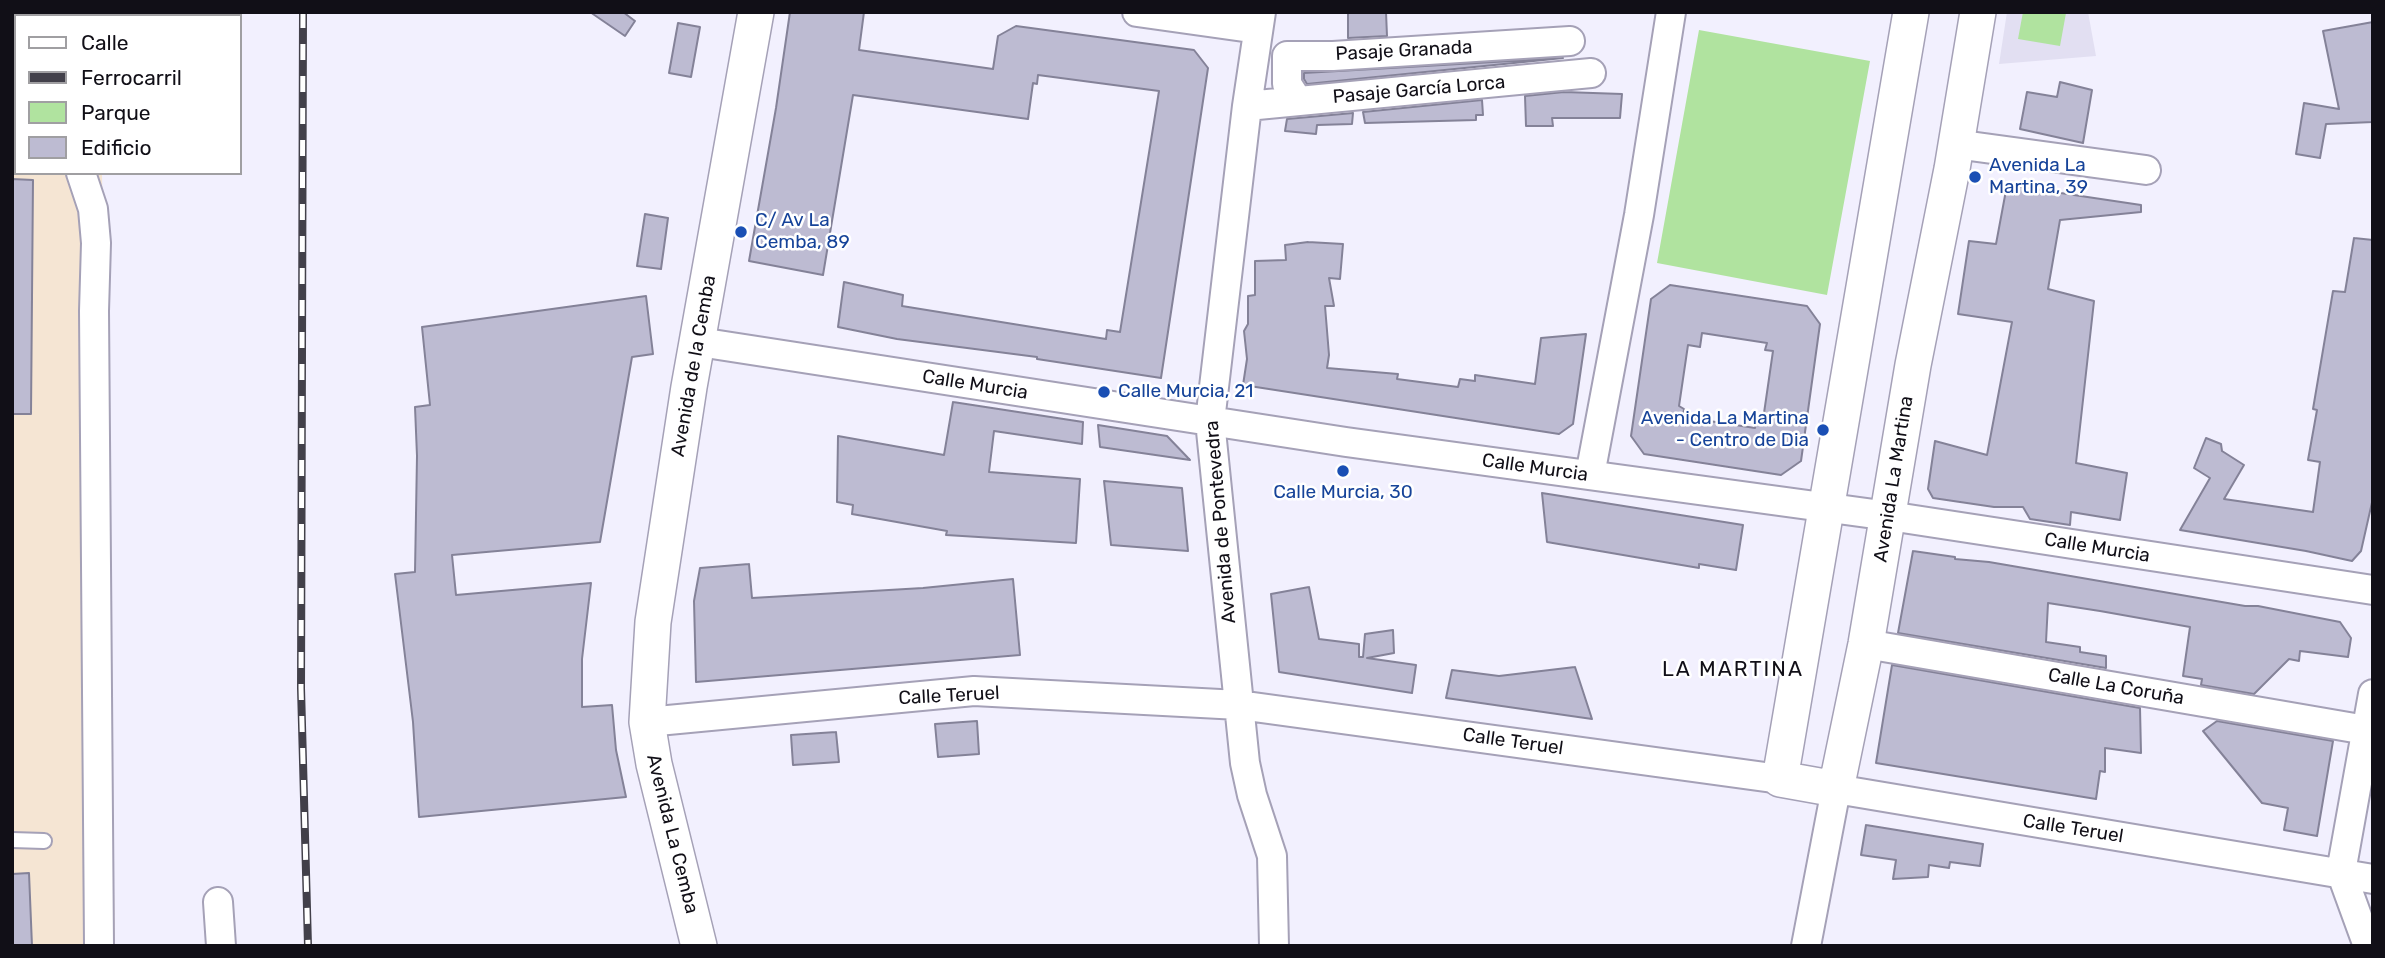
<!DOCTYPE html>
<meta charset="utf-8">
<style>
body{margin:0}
#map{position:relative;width:2385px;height:958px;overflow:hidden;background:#f2f0fe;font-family:Rubik,sans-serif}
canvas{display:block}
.frame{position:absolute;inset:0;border:14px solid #110f17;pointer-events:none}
.legend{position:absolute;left:14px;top:14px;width:228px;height:161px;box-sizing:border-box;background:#fff;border:2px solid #a09fa2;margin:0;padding:9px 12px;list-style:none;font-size:21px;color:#110f17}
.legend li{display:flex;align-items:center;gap:14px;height:35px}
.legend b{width:35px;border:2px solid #a09fa2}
</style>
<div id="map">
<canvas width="2385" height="958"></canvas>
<div class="frame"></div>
<ul class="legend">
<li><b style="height:9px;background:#fff"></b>Calle</li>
<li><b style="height:9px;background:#42404a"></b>Ferrocarril</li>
<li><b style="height:19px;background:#b0e39f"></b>Parque</li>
<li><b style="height:19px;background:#bdbbd2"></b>Edificio</li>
</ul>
</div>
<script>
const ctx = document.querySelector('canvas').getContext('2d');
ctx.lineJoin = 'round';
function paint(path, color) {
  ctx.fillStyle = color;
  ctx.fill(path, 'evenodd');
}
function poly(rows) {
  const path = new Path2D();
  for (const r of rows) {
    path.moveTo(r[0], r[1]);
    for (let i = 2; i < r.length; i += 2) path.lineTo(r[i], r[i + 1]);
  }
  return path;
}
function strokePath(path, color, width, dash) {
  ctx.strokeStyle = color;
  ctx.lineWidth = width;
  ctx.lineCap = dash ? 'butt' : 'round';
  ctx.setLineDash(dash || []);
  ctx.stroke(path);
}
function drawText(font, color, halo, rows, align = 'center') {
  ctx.font = font + ' Rubik,sans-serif';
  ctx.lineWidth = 5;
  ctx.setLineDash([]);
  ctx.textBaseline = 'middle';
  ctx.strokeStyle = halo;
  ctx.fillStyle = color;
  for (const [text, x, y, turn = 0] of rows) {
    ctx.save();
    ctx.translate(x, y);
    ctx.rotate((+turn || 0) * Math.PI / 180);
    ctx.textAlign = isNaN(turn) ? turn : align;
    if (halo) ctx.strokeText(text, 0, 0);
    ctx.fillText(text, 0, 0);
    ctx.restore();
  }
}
const built = poly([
 [2007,12,2088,12,2096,56,1999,64]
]);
const industrial = poly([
 [12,12,99,12,99,16,16,16,16,173,102,173,115,946,12,946]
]);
const green = poly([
 [2023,12,2066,13,2060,46,2018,39],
 [1699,30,1870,61,1827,295,1657,263]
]);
const building = poly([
 [590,12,623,12,635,21,625,36,590,12],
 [790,12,864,12,859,50,993,69,998,36,1016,26,1194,50,1208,68,1161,378,1037,359,1037,357,897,339,838,327,844,282,903,295,902,306,1106,339,1107,330,1120,332,1159,91,1038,75,1037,84,1033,83,1028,119,853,95,823,275,749,261,776,108,790,12],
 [1348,12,1386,12,1387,36,1348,38,1348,12],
 [2373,22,2373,122,2326,124,2320,158,2296,154,2304,103,2339,109,2323,31,2373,22],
 [678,23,700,27,691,77,669,73,678,23],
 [1563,58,1307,84,1304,79,1304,73,1563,58],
 [2060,82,2092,90,2083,143,2020,129,2027,92,2057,97,2060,82],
 [1564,92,1622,94,1620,118,1552,118,1553,126,1526,126,1525,96,1564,92],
 [1482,100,1483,115,1476,115,1476,120,1365,123,1363,112,1482,100],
 [1353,113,1352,124,1317,125,1316,134,1285,131,1287,119,1353,113],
 [12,179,33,180,31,414,12,414,12,179],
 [2007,185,2141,205,2141,212,2060,220,2048,289,2094,301,2076,463,2127,473,2120,520,2071,512,2070,525,2030,519,2023,507,1994,507,1933,498,1928,489,1935,441,1987,455,2012,322,1958,314,1969,241,1996,244,2007,185],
 [645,214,668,218,661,269,637,266,645,214],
 [2354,238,2373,240,2373,498,2361,551,2352,561,2306,551,2180,530,2210,478,2194,468,2206,438,2221,444,2222,451,2244,465,2224,499,2313,512,2320,462,2308,460,2317,410,2313,409,2333,291,2345,292,2354,238],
 [1308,242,1343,244,1340,279,1329,278,1334,306,1325,306,1329,355,1327,368,1398,374,1397,379,1458,387,1460,379,1475,381,1475,375,1535,384,1541,338,1586,334,1573,424,1559,434,1243,385,1247,359,1244,331,1248,324,1248,296,1255,295,1255,261,1286,260,1285,245,1308,242],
 [1670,285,1807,306,1820,324,1801,461,1781,475,1644,454,1631,436,1651,299,1670,285],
 [1702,333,1767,343,1765,350,1773,351,1763,420,1757,419,1755,428,1683,417,1684,409,1679,406,1688,345,1700,347,1702,333],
 [646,296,653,354,632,357,600,542,452,555,456,595,591,583,582,659,582,707,612,705,616,750,626,797,419,817,413,722,395,574,415,572,417,456,415,407,430,405,422,327,646,296],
 [953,402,1083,422,1082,444,994,431,989,472,1080,479,1076,543,946,535,947,531,852,514,853,505,837,502,838,436,944,455,953,402],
 [1098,425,1167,436,1190,460,1100,447,1098,425],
 [1104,481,1182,488,1188,551,1111,545,1104,481],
 [1542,493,1743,525,1736,570,1699,564,1699,568,1547,542,1542,493],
 [1913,551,1955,557,1955,559,1989,562,2245,606,2258,606,2340,622,2351,638,2348,657,2300,651,2299,661,2289,659,2254,694,2201,685,2202,679,2183,676,2190,627,2100,611,2048,603,2046,642,2080,647,2080,652,2106,656,2106,668,1898,633,1913,551],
 [749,564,752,598,923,588,1013,579,1020,655,696,682,694,601,700,568,749,564],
 [1309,587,1319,639,1359,644,1359,657,1363,657,1365,634,1393,630,1394,653,1367,658,1416,665,1412,693,1279,672,1271,594,1309,587],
 [1892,665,2140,708,2141,753,2105,748,2105,772,2100,771,2096,799,1876,763,1892,665],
 [1575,667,1592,719,1446,698,1452,670,1499,676,1575,667],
 [977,721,979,754,938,757,935,724,977,721],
 [2217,721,2333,741,2317,836,2284,830,2288,808,2262,803,2203,731,2217,721],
 [836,732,839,762,793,765,791,735,836,732],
 [1866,825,1983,844,1980,866,1950,862,1949,868,1929,865,1928,877,1893,879,1896,860,1861,855,1866,825],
 [29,873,32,946,12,946,12,874,29,873]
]);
const service = poly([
 [12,840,44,841]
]);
const minor = poly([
 [1137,12,1258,29],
 [1261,12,1247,106,1210,421,1245,763,1252,795,1272,856,1274,946],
 [1298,101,1287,84,1287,56,1333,56,1570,41],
 [12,105,16,106],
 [1247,106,1591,73],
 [12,141,16,141],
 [1955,144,2146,170],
 [81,173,93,209,96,243,94,311,99,946],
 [699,342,1346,442,1889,516,2373,590],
 [1590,475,1639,215,1671,12],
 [1866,644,2366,730],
 [647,722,974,691,1239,705,1780,779],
 [218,902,221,946],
 [1806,946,1836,789,2373,879],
 [2368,946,2341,872,2373,694]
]);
const tertiary = poly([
 [1911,12,1780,779,1836,789,1866,644,1913,365,1952,169,1978,12],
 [699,946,654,764,647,722,653,622,689,387,756,12]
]);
const rail = poly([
 [303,12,301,688,308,946]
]);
const markers = [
 [1975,177,7,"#1a4fb4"],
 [741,232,7,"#1a4fb4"],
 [1104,392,7,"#1a4fb4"],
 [1823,430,7,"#1a4fb4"],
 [1343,471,7,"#1a4fb4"]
];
const streetNames = [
 ["Pasaje Granada",1404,51,-3],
 ["Pasaje García Lorca",1419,90,-5],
 ["Avenida de la Cemba",694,366,-80],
 ["Calle Murcia",975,385,9],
 ["Calle Murcia",1535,468,8],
 ["Avenida La Martina",1894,479,-81],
 ["Avenida de Pontevedra",1221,522,-95],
 ["Calle Murcia",2097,548,9],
 ["Calle La Coruña",2116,687,10],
 ["Calle Teruel",949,696,-3],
 ["Calle Teruel",1513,742,8],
 ["Calle Teruel",2073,829,9],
 ["Avenida La Cemba",672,834,76]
];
const transitNames = [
 ["Avenida La",1989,166],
 ["Martina, 39",1989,188],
 ["C/ Av La",755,221],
 ["Cemba, 89",755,243],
 ["Calle Murcia, 21",1118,392],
 ["Avenida La Martina",1809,419,"right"],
 ["- Centro de Dia",1809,441,"right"],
 ["Calle Murcia, 30",1343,493,"center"]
];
const neighbourhoodNames = [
 ["LA MARTINA",1733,670]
];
paint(built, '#e2dff2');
paint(industrial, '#f5e5d3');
paint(green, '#b0e39f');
paint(building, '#bdbbd2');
strokePath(building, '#848298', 2);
strokePath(service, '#a5a1b7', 18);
strokePath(minor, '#a5a1b7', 32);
strokePath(tertiary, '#a5a1b7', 38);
strokePath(service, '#fff', 14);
strokePath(minor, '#fff', 28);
strokePath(tertiary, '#fff', 35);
strokePath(rail, '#42404a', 8);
strokePath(rail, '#fff', 5, [16]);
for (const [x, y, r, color] of markers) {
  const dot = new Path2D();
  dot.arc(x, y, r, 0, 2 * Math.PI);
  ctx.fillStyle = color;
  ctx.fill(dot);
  strokePath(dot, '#fff', 2.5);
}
drawText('19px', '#110f17', '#fff', streetNames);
drawText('19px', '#164399', '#fff', transitNames, 'left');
ctx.letterSpacing = '2px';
drawText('21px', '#110f17', '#fff', neighbourhoodNames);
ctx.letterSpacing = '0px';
</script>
